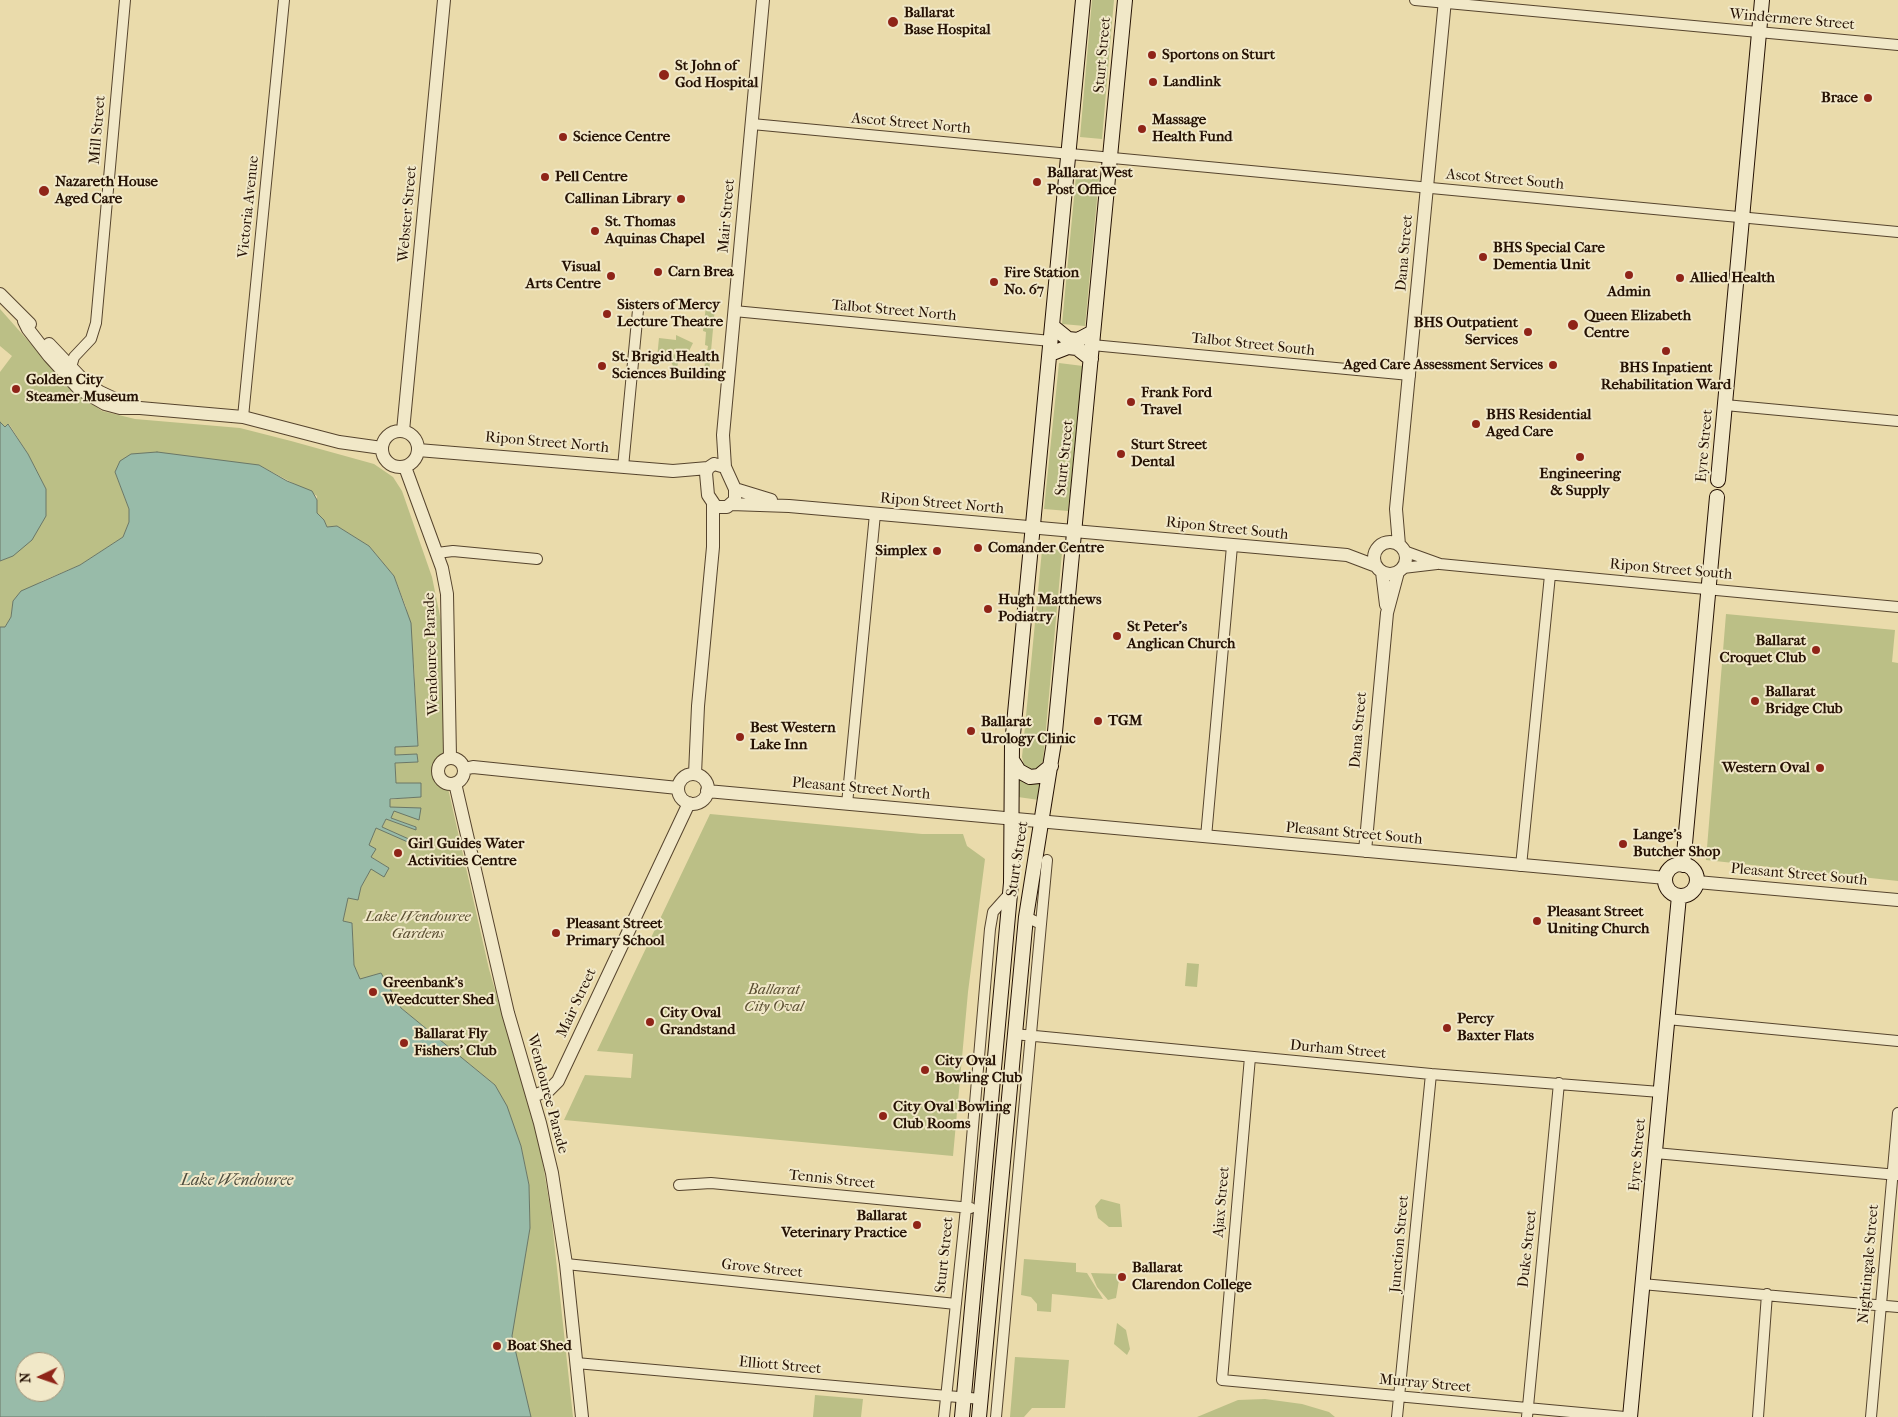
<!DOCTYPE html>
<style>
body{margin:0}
#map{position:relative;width:1898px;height:1417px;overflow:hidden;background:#eadbab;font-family:"IM FELL French Canon",serif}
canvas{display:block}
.north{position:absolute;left:15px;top:1352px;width:50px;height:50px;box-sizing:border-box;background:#f1e8c8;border:1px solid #9f9279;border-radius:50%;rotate:267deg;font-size:14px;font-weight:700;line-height:20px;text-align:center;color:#251103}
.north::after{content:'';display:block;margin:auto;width:18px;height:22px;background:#8f2418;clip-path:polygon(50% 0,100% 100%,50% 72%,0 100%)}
</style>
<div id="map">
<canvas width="1898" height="1417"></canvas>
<div class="north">N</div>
</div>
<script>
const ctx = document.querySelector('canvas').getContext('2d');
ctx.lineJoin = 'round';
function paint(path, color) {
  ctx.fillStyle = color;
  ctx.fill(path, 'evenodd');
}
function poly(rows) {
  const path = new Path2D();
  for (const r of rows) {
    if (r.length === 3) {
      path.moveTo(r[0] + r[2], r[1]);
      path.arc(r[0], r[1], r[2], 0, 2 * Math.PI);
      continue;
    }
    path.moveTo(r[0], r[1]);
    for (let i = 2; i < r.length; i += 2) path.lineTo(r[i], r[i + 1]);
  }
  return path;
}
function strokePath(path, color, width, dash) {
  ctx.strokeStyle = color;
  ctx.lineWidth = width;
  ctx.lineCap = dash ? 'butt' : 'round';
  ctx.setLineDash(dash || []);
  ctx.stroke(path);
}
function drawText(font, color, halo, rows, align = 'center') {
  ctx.font = font + ' "IM FELL French Canon",serif';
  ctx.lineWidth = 4;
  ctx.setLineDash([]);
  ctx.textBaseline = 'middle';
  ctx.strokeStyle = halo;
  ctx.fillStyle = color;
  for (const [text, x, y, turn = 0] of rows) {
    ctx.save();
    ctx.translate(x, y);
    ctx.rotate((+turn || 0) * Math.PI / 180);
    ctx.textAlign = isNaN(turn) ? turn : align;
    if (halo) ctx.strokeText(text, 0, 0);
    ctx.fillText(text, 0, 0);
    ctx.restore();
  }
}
const green = poly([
 [1092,0,1114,0,1102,139,1080,137],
 [1076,176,1099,178,1085,326,1062,324],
 [706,306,715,307,709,373,704,373,705,361,703,360,703,358,706,358,708,346,705,345,706,332,703,331],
 [0,309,71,389,102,411,135,419,240,428,291,441,374,464,393,477,402,491,432,577,441,621,445,775,489,969,540,1146,551,1213,573,1417,531,1417,515,1352,512,1336,514,1319,530,1228,529,1185,521,1146,495,1085,401,1008,381,973,360,980,354,965,352,923,343,921,348,897,358,899,361,887,371,868,389,868,371,857,368,845,376,827,411,840,382,828,386,819,415,829,416,827,391,818,394,810,419,819,420,808,390,808,389,800,421,796,421,783,396,783,395,763,418,762,417,754,395,755,394,747,418,746,414,666,406,607,394,576,369,546,337,526,327,527,324,520,317,513,317,496,259,465,115,472,129,509,129,522,123,537,80,565,42,581,13,601,11,617,5,627,0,627,0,561,13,556,46,489,28,454,9,424,5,427,0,422,0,372,12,356,0,346],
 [676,335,693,343,689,351,674,349,673,354,680,356,677,367,673,366,669,357,668,359,657,358,659,338,676,340],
 [1059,363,1083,366,1068,511,1044,509],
 [1044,548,1060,550,1062,553,1043,761,1037,769,1031,770,1024,765,1022,757,1042,550],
 [1726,614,1895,630,1892,662,1898,663,1898,881,1706,860],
 [1018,774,1043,777,1039,800,1018,797],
 [710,814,922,834,963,834,967,846,985,859,968,992,953,1156,564,1120,585,1075,631,1078,633,1054,597,1051],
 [1187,963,1199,964,1197,987,1185,986],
 [1101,1199,1120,1204,1122,1227,1109,1227,1098,1218,1095,1206],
 [1024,1259,1076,1263,1076,1272,1087,1273,1103,1299,1052,1294,1051,1312,1037,1311,1037,1304,1031,1297,1021,1295],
 [1091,1273,1120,1274,1116,1298,1108,1300,1097,1287],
 [1117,1323,1126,1330,1130,1349,1127,1355,1114,1344],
 [1015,1357,1069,1360,1065,1408,1032,1408,1024,1417,1010,1417],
 [815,1395,863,1399,861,1417,813,1417],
 [1265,1399,1302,1404,1329,1412,1335,1417,1197,1417,1238,1400]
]);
const water = poly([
 [0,422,5,427,8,424,28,454,46,489,46,516,32,540,13,556,0,561,0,422],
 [157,452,259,465,287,481,312,491,317,500,317,513,324,520,327,527,337,526,369,546,394,576,411,623,418,746,395,747,395,755,417,754,418,762,395,763,396,783,421,783,421,797,390,799,390,807,421,808,419,820,394,811,391,818,416,827,416,830,386,819,382,827,411,840,410,843,376,828,369,845,376,849,371,857,389,868,384,877,371,869,361,887,358,900,348,898,343,921,352,923,354,965,360,979,381,973,401,1008,495,1085,507,1106,521,1146,529,1185,530,1228,512,1336,531,1417,0,1417,0,627,5,627,11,617,13,601,21,591,80,565,123,537,129,522,129,509,115,472,120,461,131,454,157,452],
 [25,1362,55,1362,55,1392,25,1392,25,1362]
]);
const minor = poly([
 [1415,0,1898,45],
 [752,124,1898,232],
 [734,311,1051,341],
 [1092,345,1410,375],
 [71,367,74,357,91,339,96,323,125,0],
 [1725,405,1898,421],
 [243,417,284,0],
 [623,467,638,310],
 [1404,551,1440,564,1471,567,1898,607],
 [437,553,453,551,537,559],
 [1403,568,1437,564],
 [847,804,875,514],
 [1206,837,1232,546],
 [1521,866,1550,575],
 [1041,924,1047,860],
 [1667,1019,1898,1041],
 [1014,1034,1431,1074,1660,1092],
 [1250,1057,1222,1380,1625,1417],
 [1655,1153,1898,1175],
 [679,1185,711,1183,971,1208],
 [566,1264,956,1304],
 [1642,1284,1898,1307],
 [576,1363,981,1399],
 [944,1417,966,1208,990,929,993,912,1010,893],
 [996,1417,1041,924,1026,917],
 [1397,1417,1431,1074],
 [1527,1417,1559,1083],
 [1758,1417,1767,1294],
 [1871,1417,1898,1113]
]);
const tertiary = poly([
 [0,294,30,324],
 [24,321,28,329,49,356,79,389,105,404,120,408,140,408,243,417,339,442,382,448],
 [49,344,85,382,100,392,115,399],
 [403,431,444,0],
 [400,449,18],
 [418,450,673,471,708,468],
 [714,464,725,467,735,489,735,500,727,507,716,507,708,495,706,473,708,468,714,464],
 [405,467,442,568,447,594,450,757],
 [725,467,723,435,763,0],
 [735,489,771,500],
 [731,504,789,506,1347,555,1376,566],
 [1390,558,16],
 [1399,545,1396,509,1445,0],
 [1382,572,1386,605],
 [451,771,13],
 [464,769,473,767,678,788],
 [695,774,698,706,713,547,713,504],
 [693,789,15],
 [455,783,508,1013,540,1123,552,1173,566,1264,582,1417],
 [707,791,1666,878],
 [1365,851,1387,613,1398,572],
 [1697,882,1898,900],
 [533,1096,549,1090,558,1081,689,803]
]);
const secondary = poly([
 [1052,326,1068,339,1078,340,1093,332],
 [1050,354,1068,347,1077,348,1091,359],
 [1718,480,1762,0],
 [1012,760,1019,771,1030,777,1039,776,1051,766],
 [1681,880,16],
 [1683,865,1717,497],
 [962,1417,1011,883,1012,745,1083,0],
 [979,1417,1026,917,1054,742,1125,0],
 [1630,1417,1679,896]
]);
const markers = [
 [893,22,6,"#8f2418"],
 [1152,55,5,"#8f2418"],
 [664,75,6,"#8f2418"],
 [1153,82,5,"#8f2418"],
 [1868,98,5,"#8f2418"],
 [1142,129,5,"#8f2418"],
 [563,137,5,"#8f2418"],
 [545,177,5,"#8f2418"],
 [1037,182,5,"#8f2418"],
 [44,191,6,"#8f2418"],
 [681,199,5,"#8f2418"],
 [595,231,5,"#8f2418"],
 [1483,257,5,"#8f2418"],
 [658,272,5,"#8f2418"],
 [1629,275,5,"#8f2418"],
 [611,276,5,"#8f2418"],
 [1680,278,5,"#8f2418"],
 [994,282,5,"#8f2418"],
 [607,314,5,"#8f2418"],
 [1573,325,6,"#8f2418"],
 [1528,332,5,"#8f2418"],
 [1666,351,5,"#8f2418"],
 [1553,365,5,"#8f2418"],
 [602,366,5,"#8f2418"],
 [16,389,5,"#8f2418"],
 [1131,402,5,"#8f2418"],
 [1476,424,5,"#8f2418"],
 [1121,454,5,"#8f2418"],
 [1580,457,5,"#8f2418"],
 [978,548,5,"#8f2418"],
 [937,551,5,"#8f2418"],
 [988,609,5,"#8f2418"],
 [1117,636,5,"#8f2418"],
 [1816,650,5,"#8f2418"],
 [1755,701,5,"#8f2418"],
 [1098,721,5,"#8f2418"],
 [971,731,5,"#8f2418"],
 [740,737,5,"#8f2418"],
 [1820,768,5,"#8f2418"],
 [1623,844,5,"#8f2418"],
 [398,853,5,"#8f2418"],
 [1537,921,5,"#8f2418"],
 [556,933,5,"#8f2418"],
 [373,992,5,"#8f2418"],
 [650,1022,5,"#8f2418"],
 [1447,1028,5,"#8f2418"],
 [404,1043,5,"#8f2418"],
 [925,1070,5,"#8f2418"],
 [883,1116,5,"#8f2418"],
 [917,1225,5,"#8f2418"],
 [1122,1277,5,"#8f2418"],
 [497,1346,5,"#8f2418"]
];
const poiNames = [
 ["Ballarat",904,13],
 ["Base Hospital",904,30],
 ["Sportons on Sturt",1162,55],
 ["St John of",675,66],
 ["God Hospital",675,83],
 ["Landlink",1163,82],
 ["Brace",1858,98,"right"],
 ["Massage",1152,120],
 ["Health Fund",1152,137],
 ["Science Centre",573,137],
 ["Ballarat West",1047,173],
 ["Post Office",1047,190],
 ["Pell Centre",555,177],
 ["Nazareth House",55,182],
 ["Aged Care",55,199],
 ["Callinan Library",671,199,"right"],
 ["St. Thomas",605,222],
 ["Aquinas Chapel",605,239],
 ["BHS Special Care",1493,248],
 ["Dementia Unit",1493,265],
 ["Visual",601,267,"right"],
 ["Arts Centre",601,284,"right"],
 ["Carn Brea",668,272],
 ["Fire Station",1004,273],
 ["No. 67",1004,290],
 ["Allied Health",1690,278],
 ["Admin",1629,292,"center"],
 ["Sisters of Mercy",617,305],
 ["Lecture Theatre",617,322],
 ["Queen Elizabeth",1584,316],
 ["Centre",1584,333],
 ["BHS Outpatient",1518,323,"right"],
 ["Services",1518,340,"right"],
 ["St. Brigid Health",612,357],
 ["Sciences Building",612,374],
 ["Aged Care Assessment Services",1543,365,"right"],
 ["BHS Inpatient",1666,368,"center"],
 ["Rehabilitation Ward",1666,385,"center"],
 ["Golden City",26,380],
 ["Steamer Museum",26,397],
 ["Frank Ford",1141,393],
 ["Travel",1141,410],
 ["BHS Residential",1486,415],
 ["Aged Care",1486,432],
 ["Sturt Street",1131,445],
 ["Dental",1131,462],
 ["Engineering",1580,474,"center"],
 ["& Supply",1580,491,"center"],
 ["Comander Centre",988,548],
 ["Simplex",927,551,"right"],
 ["Hugh Matthews",998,600],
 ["Podiatry",998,617],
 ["St Peter's",1127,627],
 ["Anglican Church",1127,644],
 ["Ballarat",1806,641,"right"],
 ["Croquet Club",1806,658,"right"],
 ["Ballarat",1765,692],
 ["Bridge Club",1765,709],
 ["TGM",1108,721],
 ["Ballarat",981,722],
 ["Urology Clinic",981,739],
 ["Best Western",750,728],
 ["Lake Inn",750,745],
 ["Western Oval",1810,768,"right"],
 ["Lange's",1633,835],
 ["Butcher Shop",1633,852],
 ["Girl Guides Water",408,844],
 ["Activities Centre",408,861],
 ["Pleasant Street",1547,912],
 ["Uniting Church",1547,929],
 ["Pleasant Street",566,924],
 ["Primary School",566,941],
 ["Greenbank's",383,983],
 ["Weedcutter Shed",383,1000],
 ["City Oval",660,1013],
 ["Grandstand",660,1030],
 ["Percy",1457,1019],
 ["Baxter Flats",1457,1036],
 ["Ballarat Fly",414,1034],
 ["Fishers' Club",414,1051],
 ["City Oval",935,1061],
 ["Bowling Club",935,1078],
 ["City Oval Bowling",893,1107],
 ["Club Rooms",893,1124],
 ["Ballarat",907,1216,"right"],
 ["Veterinary Practice",907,1233,"right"],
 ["Ballarat",1132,1268],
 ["Clarendon College",1132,1285],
 ["Boat Shed",507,1346]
];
const streetNames = [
 ["Windermere Street",1792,20,5],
 ["Sturt Street",1103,55,-85],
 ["Ascot Street North",911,124,5],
 ["Mill Street",98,130,-85],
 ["Ascot Street South",1505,180,5],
 ["Victoria Avenue",249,207,-84],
 ["Webster Street",408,214,-85],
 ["Mair Street",727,216,-85],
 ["Dana Street",1405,253,-85],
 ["Talbot Street North",894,311,5],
 ["Talbot Street South",1253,345,6],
 ["Ripon Street North",547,443,5],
 ["Eyre Street",1705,446,-85],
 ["Sturt Street",1065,458,-84],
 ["Ripon Street North",942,504,5],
 ["Ripon Street South",1227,529,6],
 ["Ripon Street South",1671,570,5],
 ["Wendouree Parade",432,654,-92],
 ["Dana Street",1359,730,-85],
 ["Pleasant Street North",861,789,5],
 ["Pleasant Street South",1354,834,5],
 ["Sturt Street",1018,859,-81],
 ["Pleasant Street South",1799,875,5],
 ["Mair Street",577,1003,-65],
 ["Durham Street",1338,1050,5],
 ["Wendouree Parade",547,1094,75],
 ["Eyre Street",1638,1155,-85],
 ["Tennis Street",832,1180,6],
 ["Ajax Street",1222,1202,-85],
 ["Junction Street",1400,1244,-85],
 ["Duke Street",1528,1249,-84],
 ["Sturt Street",945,1255,-84],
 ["Nightingale Street",1869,1264,-85],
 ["Grove Street",762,1269,6],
 ["Elliott Street",780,1366,5],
 ["Murray Street",1425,1384,5]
];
const parkNames = [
 ["Lake Wendouree",418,917],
 ["Gardens",418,934],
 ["Ballarat",774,990],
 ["City Oval",774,1007]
];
const waterNames = [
 ["Lake Wendouree",237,1181]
];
paint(green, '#bbbf86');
paint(water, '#98bba9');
strokePath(water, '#6a7767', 1);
strokePath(minor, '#56442d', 12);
strokePath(tertiary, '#56442d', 14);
strokePath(secondary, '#251103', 16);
strokePath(minor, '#f1e8c8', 10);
strokePath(tertiary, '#f1e8c8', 12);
strokePath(secondary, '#f1e8c8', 14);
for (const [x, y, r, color] of markers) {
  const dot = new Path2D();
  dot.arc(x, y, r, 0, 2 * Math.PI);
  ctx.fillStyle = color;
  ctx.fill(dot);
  strokePath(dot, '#f1e8c8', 2);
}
drawText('bold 15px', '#251103', '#f1e8c8', poiNames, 'left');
drawText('15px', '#251103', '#f1e8c8', streetNames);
drawText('italic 15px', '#5a4e31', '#f1e8c8', parkNames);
drawText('italic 16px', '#4d4c3d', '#f1e8c8', waterNames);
</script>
